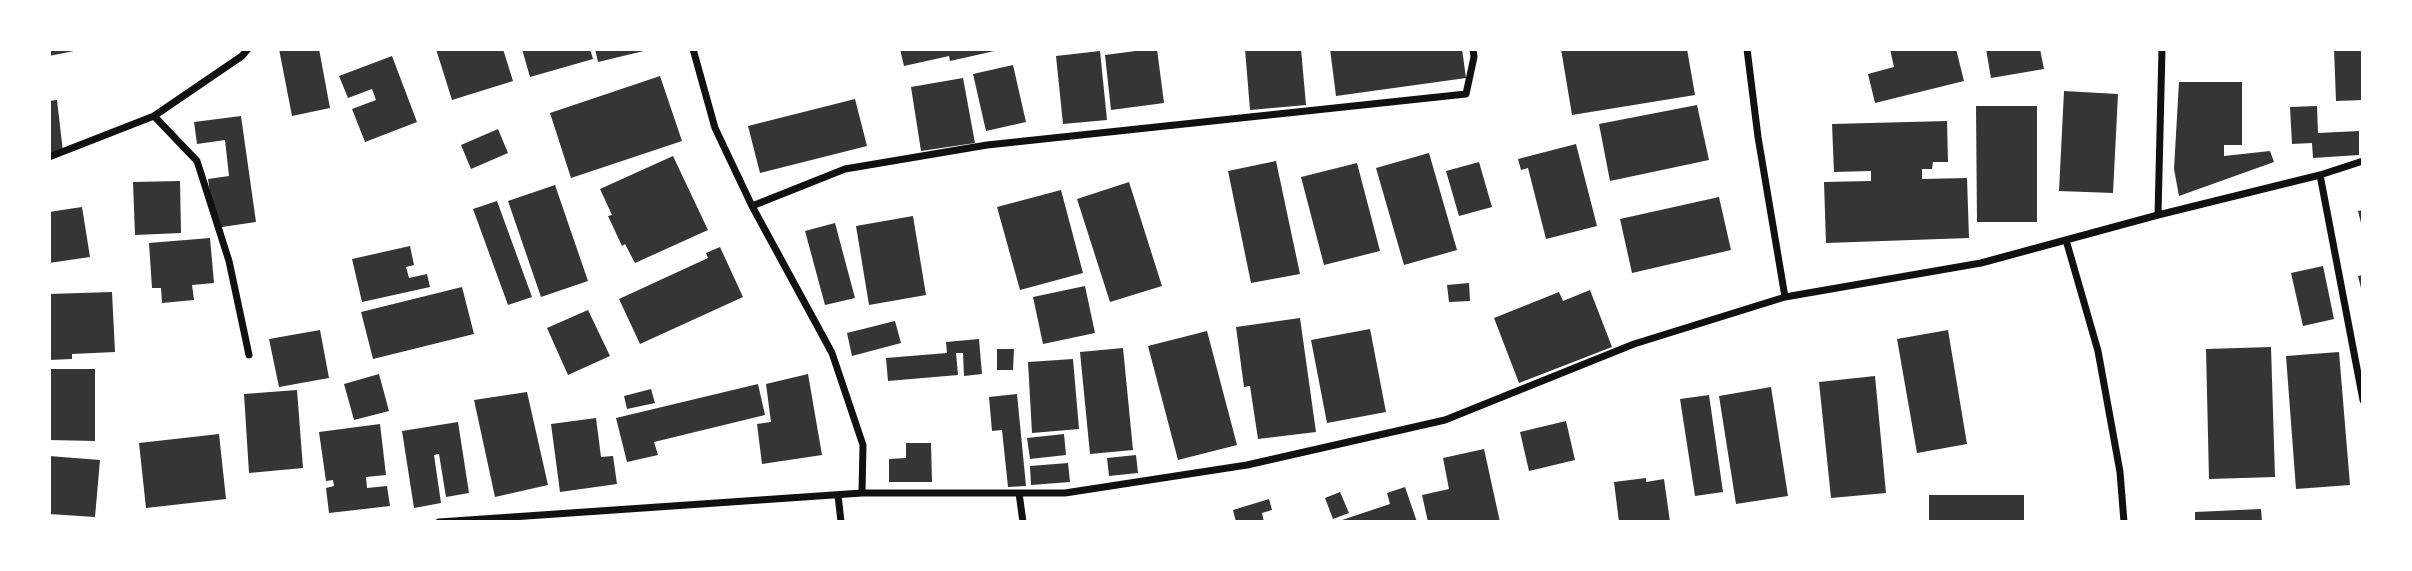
<!DOCTYPE html>
<style>
body{margin:0}
#map{position:relative;width:2412px;height:571px;overflow:hidden;background:#fff;font-family:"DM Sans",sans-serif}
canvas{display:block}
.frame{position:absolute;inset:0;border:51px solid #fff;pointer-events:none}
</style>
<div id="map">
<canvas width="2412" height="571"></canvas>
<div class="frame"></div>
</div>
<script>
const ctx = document.querySelector('canvas').getContext('2d');
ctx.lineJoin = 'round';
function paint(path, color) {
  ctx.fillStyle = color;
  ctx.fill(path, 'evenodd');
}
function poly(rows) {
  const path = new Path2D();
  for (const r of rows) {
    path.moveTo(r[0], r[1]);
    for (let i = 2; i < r.length; i += 2) path.lineTo(r[i], r[i + 1]);
  }
  return path;
}
function strokePath(path, color, width, dash) {
  ctx.strokeStyle = color;
  ctx.lineWidth = width;
  ctx.lineCap = dash ? 'butt' : 'round';
  ctx.setLineDash(dash || []);
  ctx.stroke(path);
}
const building = poly([
 [49,49,79,49,79,50,49,56],
 [279,49,319,49,330,108,292,116],
 [436,49,503,49,513,81,452,100],
 [522,49,590,49,593,59,530,77],
 [595,49,648,49,648,50,598,62],
 [900,49,999,49,999,50,950,61,949,56,904,66],
 [1151,49,1157,49,1164,103,1111,110,1105,55],
 [1245,49,1301,49,1306,105,1250,110],
 [1330,49,1462,49,1466,78,1336,96],
 [1561,49,1687,49,1695,95,1572,115],
 [1890,49,1956,49,1964,81,1875,103,1868,74,1894,67],
 [1986,49,2040,49,2044,69,1991,78],
 [2334,49,2363,49,2363,100,2336,101],
 [1100,51,1107,120,1063,124,1056,56],
 [392,56,417,122,365,142,352,109,376,100,372,89,348,98,339,76],
 [1013,65,1026,122,986,131,973,74],
 [660,76,682,141,571,178,550,113],
 [963,78,975,143,921,151,911,87],
 [2179,82,2242,82,2242,145,2224,145,2224,156,2270,151,2274,162,2179,196,2174,169],
 [2064,91,2118,94,2113,193,2059,191],
 [855,99,867,146,760,173,748,126],
 [57,100,63,152,49,153,49,101],
 [1697,105,1709,160,1610,181,1599,124],
 [1976,106,2037,106,2037,222,1977,222],
 [2317,106,2318,133,2359,131,2359,155,2313,158,2312,143,2292,144,2290,107],
 [241,116,256,222,215,228,208,179,229,176,225,140,197,144,194,122],
 [1947,121,1948,162,1933,162,1932,169,1922,169,1922,179,1967,178,1969,238,1826,243,1824,182,1871,181,1871,171,1834,172,1832,124],
 [498,129,508,153,471,169,461,145],
 [1576,144,1597,226,1546,239,1528,168,1521,170,1518,159],
 [1429,153,1457,250,1404,265,1376,168],
 [673,156,708,230,635,263,625,244,622,246,608,216,612,215,600,189],
 [1276,161,1300,274,1251,283,1228,171],
 [1479,162,1492,207,1459,216,1446,171],
 [1357,163,1380,251,1324,265,1301,177],
 [180,181,181,233,135,235,133,182],
 [1129,182,1162,286,1110,302,1077,199],
 [555,185,588,281,541,297,508,201],
 [1061,190,1083,273,1020,290,997,207],
 [1719,197,1731,250,1632,273,1620,219],
 [497,201,532,297,508,305,473,209],
 [82,207,90,257,49,263,49,212],
 [2363,210,2363,227,2362,227,2358,211],
 [913,216,926,295,869,305,856,226],
 [835,223,855,298,825,305,805,231],
 [210,238,214,283,192,285,194,300,162,303,161,288,152,288,149,243],
 [410,246,414,265,406,267,409,278,427,274,430,287,362,302,352,259],
 [720,247,743,297,640,344,619,299,708,258,706,253],
 [2323,266,2334,319,2303,326,2291,273],
 [2363,275,2363,292,2362,292,2358,276],
 [1469,283,1470,301,1449,302,1447,285],
 [1085,286,1095,333,1043,344,1033,297],
 [462,287,474,334,373,359,361,312],
 [1590,290,1612,347,1519,383,1494,318,1559,292,1563,301],
 [112,292,115,352,72,354,72,359,49,360,49,294],
 [588,310,610,356,568,375,547,328],
 [1300,318,1316,432,1258,439,1250,386,1244,387,1236,327],
 [895,321,901,343,852,356,847,333],
 [1370,329,1386,412,1327,423,1311,340],
 [320,330,329,378,279,387,269,339],
 [1948,330,1967,444,1917,453,1897,339],
 [1207,331,1237,445,1178,460,1148,346],
 [979,339,982,374,964,376,963,353,956,353,958,375,888,381,886,358,947,353,946,342],
 [2271,347,2275,477,2209,479,2206,349],
 [1123,348,1133,450,1090,454,1080,352],
 [997,349,1014,349,1013,370,997,370],
 [2339,352,2350,485,2296,489,2286,356],
 [1073,359,1079,429,1032,433,1028,362],
 [49,369,95,369,95,441,49,440],
 [379,374,389,411,354,420,344,384],
 [808,374,822,455,762,464,757,424,771,422,766,384],
 [1875,376,1886,493,1831,498,1819,382],
 [758,384,765,415,654,442,658,455,627,462,616,418],
 [1771,387,1788,496,1736,504,1719,396],
 [651,389,655,403,627,409,624,396],
 [297,390,303,468,249,473,244,394],
 [527,392,548,485,495,497,474,400],
 [1017,394,1026,486,1008,487,1002,430,992,431,989,397],
 [1709,395,1723,492,1695,496,1680,399],
 [596,418,601,457,613,456,617,484,560,492,551,424],
 [1566,421,1575,460,1529,471,1520,432],
 [458,422,469,493,446,497,439,454,434,455,441,503,414,508,402,431],
 [380,424,386,475,366,477,367,488,387,486,390,506,329,513,326,488,334,486,333,480,326,481,319,432],
 [219,434,226,499,146,508,139,443],
 [1064,434,1066,455,1030,459,1027,438],
 [906,443,931,443,932,482,889,482,889,459,906,458],
 [1484,449,1500,522,1428,522,1422,495,1449,489,1443,458],
 [1136,455,1138,473,1109,476,1107,458],
 [49,456,100,460,95,517,49,514],
 [1068,463,1070,482,1031,485,1030,466],
 [1646,478,1646,482,1664,479,1670,522,1619,522,1614,482],
 [1405,487,1417,522,1336,522,1390,504,1387,493],
 [1340,492,1349,513,1333,519,1325,498],
 [1929,495,2024,495,2024,522,1929,522],
 [1269,499,1272,510,1262,513,1264,522,1236,522,1233,510],
 [2261,509,2262,522,2195,522,2195,512]
]);
const minor = poly([
 [693,49,715,128,752,206,832,353,863,445,862,493],
 [1747,49,1758,137,1785,297],
 [154,116,197,161,229,261,249,355],
 [49,157,154,116,242,56,248,49],
 [2320,175,2363,400],
 [752,206,845,169,987,145,1466,94,1474,57,1473,49],
 [2158,215,2162,49],
 [2066,240,2098,351,2120,472,2124,522],
 [1019,493,1023,522],
 [838,495,841,522],
 [439,522,862,493,1065,493,1247,465,1445,420,1634,344,1785,297,1981,263,2158,215,2320,175,2363,161]
]);
paint(building, '#353535');
strokePath(minor, '#111', 7);
</script>
